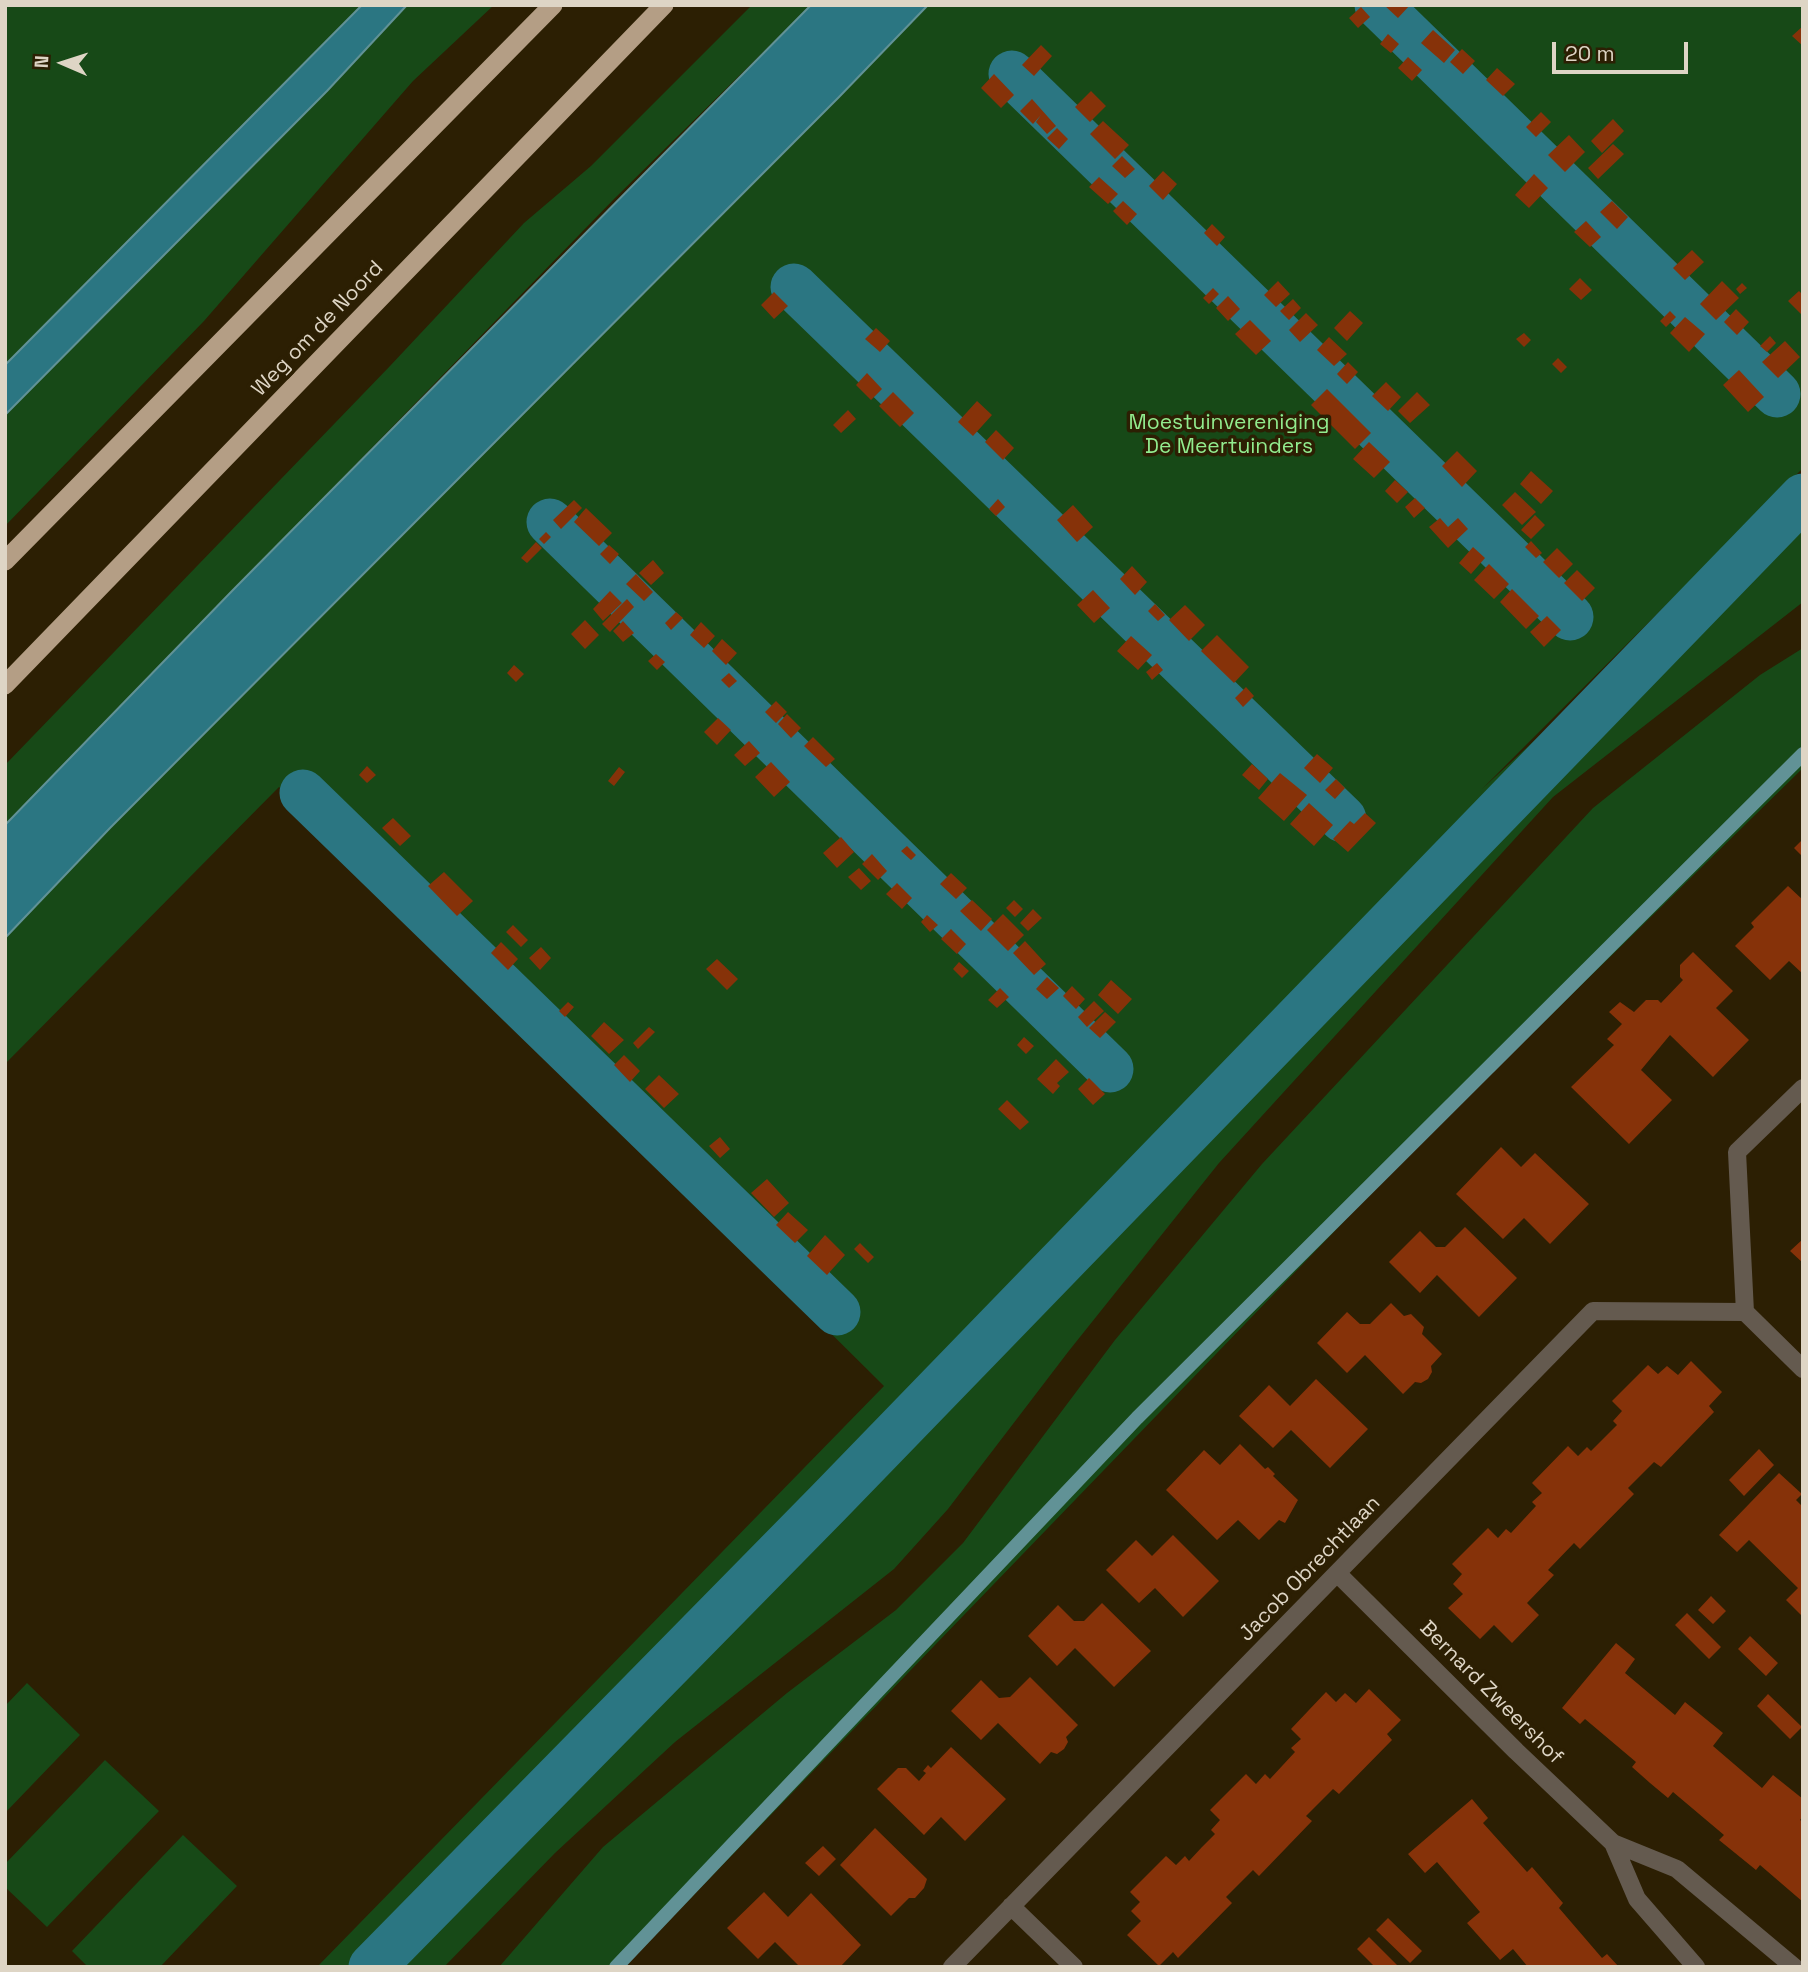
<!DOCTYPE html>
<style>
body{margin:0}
#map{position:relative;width:1808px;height:1972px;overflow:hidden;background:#2c1f03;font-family:"Space Grotesk",sans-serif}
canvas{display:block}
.frame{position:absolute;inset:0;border:7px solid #ded5c5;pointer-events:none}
.north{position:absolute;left:28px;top:28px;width:70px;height:70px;-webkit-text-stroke:5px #2c1f03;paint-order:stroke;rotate:273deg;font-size:19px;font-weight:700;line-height:28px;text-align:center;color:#ded5c5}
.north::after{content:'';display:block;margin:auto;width:24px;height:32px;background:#ded5c5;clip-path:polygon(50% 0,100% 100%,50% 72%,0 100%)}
.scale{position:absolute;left:1552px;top:42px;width:136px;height:32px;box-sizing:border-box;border:4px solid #ded5c5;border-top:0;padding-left:9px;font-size:21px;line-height:24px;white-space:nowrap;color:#ded5c5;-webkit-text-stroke:5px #2c1f03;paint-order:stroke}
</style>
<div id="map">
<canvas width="1808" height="1972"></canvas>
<div class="frame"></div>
<div class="north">N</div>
<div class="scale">20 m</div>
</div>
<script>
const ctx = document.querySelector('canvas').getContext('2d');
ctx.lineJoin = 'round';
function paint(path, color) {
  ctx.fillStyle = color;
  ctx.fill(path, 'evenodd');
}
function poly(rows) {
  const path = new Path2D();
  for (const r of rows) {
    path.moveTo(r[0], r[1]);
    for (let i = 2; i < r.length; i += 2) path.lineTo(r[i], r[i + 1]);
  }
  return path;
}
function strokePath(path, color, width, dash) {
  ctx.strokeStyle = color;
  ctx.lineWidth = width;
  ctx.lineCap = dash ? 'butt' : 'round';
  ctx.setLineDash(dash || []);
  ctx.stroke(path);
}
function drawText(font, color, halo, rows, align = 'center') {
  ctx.font = font + ' "Space Grotesk",sans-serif';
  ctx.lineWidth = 7;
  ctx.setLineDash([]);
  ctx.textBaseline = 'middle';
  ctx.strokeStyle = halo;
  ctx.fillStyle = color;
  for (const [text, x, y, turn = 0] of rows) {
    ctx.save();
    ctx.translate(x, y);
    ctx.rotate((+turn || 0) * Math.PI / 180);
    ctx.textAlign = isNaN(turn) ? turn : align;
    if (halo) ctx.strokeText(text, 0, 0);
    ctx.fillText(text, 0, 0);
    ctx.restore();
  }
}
const green = poly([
 [5,5,362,5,5,365],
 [407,5,494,5,413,81,204,321,5,526,5,415,327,91],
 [752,5,811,5,615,198,5,825,5,765,390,366,524,223,591,166],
 [928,5,1803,5,1803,468,1482,789,1803,492,1803,602,1553,797,1219,1163,1068,1352,948,1509,894,1569,675,1742,555,1853,444,1967,317,1967,884,1386,279,787,5,1064,5,938,110,828,839,97],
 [1803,648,1803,768,1413,1150,624,1967,499,1967,603,1847,787,1693,896,1610,963,1543,1115,1340,1262,1164,1593,808,1760,675],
 [27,1683,80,1735,5,1813,5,1706],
 [105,1760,159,1811,47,1927,5,1887,5,1864],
 [183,1835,237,1886,160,1967,88,1967,72,1951]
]);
const water = poly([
 [362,5,407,5,327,91,5,415,5,365,362,5],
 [811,5,928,5,839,97,110,828,5,938,5,825,232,591,811,5]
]);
const stream = poly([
 [616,1967,1137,1418,1803,754]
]);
const canal = poly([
 [1378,5,1777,394],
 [1012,74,1570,617],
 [794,287,1343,819],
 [550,522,1110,1069],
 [303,793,837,1312],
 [372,1967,829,1502,1803,497]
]);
const building = poly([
 [1384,5,1410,5,1398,18],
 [1361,7,1370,17,1358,28,1349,18],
 [1803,26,1803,46,1792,36],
 [1433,30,1455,50,1444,63,1421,43],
 [1388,34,1399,44,1391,53,1380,44],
 [1041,45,1052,56,1034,76,1022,65],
 [1462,49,1475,61,1463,74,1450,62],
 [1408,57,1422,70,1412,81,1398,68],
 [1497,68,1515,84,1503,96,1486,80],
 [994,74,1014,95,1001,108,981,88],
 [1091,91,1106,106,1090,122,1075,107],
 [1032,99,1056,126,1047,134,1036,122,1041,115,1033,124,1020,111],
 [1541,112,1551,122,1536,137,1526,127],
 [1613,119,1624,131,1602,153,1591,141],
 [1103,121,1129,145,1115,159,1090,134],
 [1057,128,1068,139,1059,149,1047,138],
 [1569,135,1585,152,1565,172,1548,155],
 [1613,144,1624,154,1598,179,1588,168],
 [1122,156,1135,169,1125,178,1112,166],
 [1163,171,1177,184,1163,200,1149,186],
 [1534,174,1548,188,1529,208,1515,195],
 [1099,177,1118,194,1108,204,1089,187],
 [1123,201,1137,214,1127,225,1113,211],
 [1612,201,1628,217,1617,229,1600,212],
 [1586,221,1601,237,1590,247,1574,232],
 [1212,224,1225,237,1217,246,1204,233],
 [1692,250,1704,262,1685,280,1673,268],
 [1580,278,1592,290,1581,300,1569,289],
 [1278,281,1290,294,1276,307,1264,295],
 [1722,281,1739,298,1716,320,1700,304],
 [1742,283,1747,288,1740,294,1736,289],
 [1213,288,1219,294,1209,304,1203,298],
 [1799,291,1803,295,1803,316,1788,301],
 [774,292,788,306,774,319,761,305],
 [1228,296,1240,309,1228,321,1216,308],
 [1293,299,1301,308,1289,320,1280,311],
 [1736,309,1749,322,1737,335,1724,322],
 [1350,311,1363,323,1347,341,1334,328],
 [1670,311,1676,317,1666,327,1660,321],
 [1306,313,1318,325,1300,342,1289,330],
 [1685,317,1705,334,1689,352,1670,333],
 [1250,320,1271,341,1256,355,1235,334],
 [876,328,890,341,880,352,865,339],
 [1524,333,1531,340,1524,347,1516,339],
 [1770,336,1776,343,1767,352,1760,346],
 [1329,337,1347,354,1334,366,1317,350],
 [1785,341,1800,357,1778,378,1762,362],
 [1558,358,1567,367,1561,373,1552,364],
 [1348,362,1358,372,1347,384,1337,374],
 [1739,370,1764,397,1748,412,1723,385],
 [867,373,882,389,871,400,856,385],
 [1386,382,1401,397,1388,411,1372,396],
 [1327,389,1371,433,1355,449,1311,405],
 [893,392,914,413,900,427,879,406],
 [1417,392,1430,405,1410,423,1398,411],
 [977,401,992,415,973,436,958,422],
 [848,410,856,419,841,433,833,425],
 [996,430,1014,448,1003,460,985,442],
 [1369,442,1390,462,1374,478,1353,459],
 [1457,451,1477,471,1462,487,1442,466],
 [1531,471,1553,491,1541,504,1520,484],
 [1395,480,1408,492,1397,503,1385,491],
 [1515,492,1536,512,1522,525,1502,505],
 [1415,498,1425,508,1414,518,1405,507],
 [998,499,1005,507,996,516,989,509],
 [574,500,582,508,561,529,553,520],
 [1073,505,1093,527,1077,542,1057,520],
 [586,508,612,533,599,546,574,522],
 [1535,515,1545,525,1531,539,1521,530],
 [1440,518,1448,527,1458,518,1468,529,1448,548,1429,527],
 [546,532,551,537,544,544,539,539],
 [1531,541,1542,553,1536,558,1525,547],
 [536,542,542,548,527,563,521,558],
 [609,545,619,554,610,564,600,554],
 [1473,547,1485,558,1471,574,1459,563],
 [1557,548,1573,564,1559,578,1543,562],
 [653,560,664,573,651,585,639,573],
 [1489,564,1509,584,1494,599,1474,580],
 [1132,566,1147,582,1135,595,1120,579],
 [1577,570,1595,588,1582,601,1564,583],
 [636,574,653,592,644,601,626,584],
 [1512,589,1539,616,1526,629,1500,602],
 [1093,590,1110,608,1094,623,1077,605],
 [610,591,622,603,603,621,593,609],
 [627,599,634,607,610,632,602,624],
 [1155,604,1165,615,1158,621,1148,611],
 [1185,605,1205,625,1189,641,1169,620],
 [676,612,683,618,671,630,665,623],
 [1547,616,1561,630,1544,647,1530,632],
 [585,620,599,635,585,649,571,634],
 [623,621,634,633,623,642,613,631],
 [701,622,715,636,704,648,690,635],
 [1217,635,1249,667,1234,683,1201,651],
 [1131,636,1152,655,1138,670,1117,651],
 [722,639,737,653,726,665,712,651],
 [656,654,665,662,657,670,648,661],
 [1157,663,1163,670,1152,680,1146,672],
 [514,665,524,674,516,682,507,673],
 [729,673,737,681,729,688,721,680],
 [1246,687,1254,696,1243,707,1235,698],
 [776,701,787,712,776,723,765,712],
 [787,714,801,728,791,738,778,724],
 [718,718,731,730,717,745,704,732],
 [813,737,835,759,826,767,804,746],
 [749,741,760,753,745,766,734,755],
 [1317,754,1333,768,1320,783,1304,768],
 [771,762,790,782,774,797,755,777],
 [1252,764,1268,779,1259,790,1242,775],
 [367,766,376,775,367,783,359,775],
 [619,767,625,772,614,786,608,781],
 [1280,773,1307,795,1284,821,1258,798],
 [1336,779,1345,788,1335,799,1325,790],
 [1309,803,1333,825,1314,846,1290,824],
 [1365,813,1376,823,1348,852,1333,839,1350,821,1354,824],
 [393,818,411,836,400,846,382,828],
 [841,837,854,852,837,868,823,853],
 [1803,839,1803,857,1794,848],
 [907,846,916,855,911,860,901,851],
 [872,854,887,871,878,880,862,864],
 [859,868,871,881,861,890,848,877],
 [444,872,473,901,457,916,428,886],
 [951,873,967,888,956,899,940,884],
 [897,883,912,898,902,909,886,894],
 [1788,886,1803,900,1803,974,1789,961,1770,980,1735,946,1754,927,1751,923],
 [972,900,992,919,981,931,960,911],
 [1014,900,1023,909,1015,917,1006,908],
 [1033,909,1042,918,1028,931,1020,923],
 [1003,914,1024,935,1008,951,987,930],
 [927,915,938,925,930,932,921,922],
 [513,925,528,940,521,947,506,932],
 [951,929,966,944,957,954,941,939],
 [1025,941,1046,964,1034,975,1013,953],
 [501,942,518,959,508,970,491,953],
 [541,947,551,958,540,970,529,958],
 [1693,952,1733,991,1716,1008,1749,1040,1713,1077,1670,1035,1641,1070,1672,1100,1629,1144,1571,1087,1614,1045,1607,1039,1622,1024,1609,1012,1620,1002,1634,1012,1646,1000,1658,1000,1661,1003,1683,980,1680,977,1680,965],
 [717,959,738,979,727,990,706,969],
 [959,962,969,971,962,978,953,969],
 [1047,977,1059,988,1047,999,1036,989],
 [1111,980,1132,999,1118,1014,1098,995],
 [1072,986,1085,999,1076,1009,1063,996],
 [1000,988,1009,997,997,1008,988,1000],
 [1094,1001,1104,1011,1087,1027,1078,1017],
 [568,1002,574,1007,565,1017,559,1011],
 [1105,1012,1116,1022,1100,1038,1089,1028],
 [604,1022,624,1040,609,1054,591,1036],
 [649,1027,655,1032,638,1049,633,1043],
 [1024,1037,1034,1046,1026,1054,1017,1045],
 [624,1055,640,1071,630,1082,614,1065],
 [1056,1059,1069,1072,1057,1083,1060,1086,1053,1094,1037,1079],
 [659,1075,679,1094,664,1108,645,1089],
 [1089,1078,1105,1094,1093,1105,1078,1089],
 [1007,1100,1029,1122,1020,1130,998,1109],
 [720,1137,730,1149,720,1158,709,1146],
 [1501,1147,1521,1167,1535,1153,1589,1204,1550,1244,1524,1218,1503,1239,1456,1194],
 [767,1179,789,1203,774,1217,751,1193],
 [788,1212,808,1230,795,1243,776,1225],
 [1465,1227,1517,1278,1479,1317,1437,1275,1420,1293,1389,1262,1420,1231,1436,1247,1445,1247],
 [825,1235,845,1255,827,1275,807,1256],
 [1803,1239,1803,1263,1790,1251],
 [860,1243,874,1257,868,1263,854,1249],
 [1391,1303,1404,1316,1411,1314,1424,1327,1422,1334,1442,1354,1431,1366,1432,1372,1428,1379,1421,1383,1415,1382,1403,1394,1365,1355,1347,1373,1317,1343,1347,1312,1360,1324,1370,1324],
 [1691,1361,1722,1392,1709,1406,1714,1412,1661,1467,1654,1462,1628,1488,1634,1494,1580,1549,1574,1543,1548,1570,1554,1575,1527,1603,1539,1615,1512,1643,1494,1625,1480,1639,1448,1608,1463,1594,1453,1584,1462,1574,1452,1564,1488,1528,1498,1538,1506,1529,1511,1533,1536,1506,1532,1502,1542,1493,1532,1483,1568,1446,1578,1456,1587,1447,1591,1451,1617,1425,1613,1421,1622,1411,1612,1401,1648,1365,1658,1374,1667,1366,1678,1375],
 [1316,1379,1368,1429,1330,1468,1291,1430,1273,1448,1239,1416,1269,1385,1290,1406],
 [1240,1444,1265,1469,1268,1467,1275,1474,1273,1476,1298,1500,1285,1523,1279,1520,1259,1540,1238,1520,1217,1540,1166,1490,1204,1450,1220,1465],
 [1759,1449,1774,1465,1744,1496,1729,1480],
 [1779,1473,1802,1494,1796,1500,1803,1507,1803,1617,1786,1600,1798,1588,1749,1540,1737,1552,1719,1535],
 [1173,1535,1219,1581,1183,1617,1155,1588,1139,1603,1106,1570,1136,1540,1152,1556],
 [1711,1596,1726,1611,1713,1624,1698,1610],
 [1102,1603,1151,1651,1114,1687,1075,1648,1057,1666,1028,1636,1058,1605,1074,1621,1084,1621],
 [1687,1613,1721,1647,1709,1659,1675,1625],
 [1750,1636,1778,1663,1766,1676,1738,1649],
 [1616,1643,1635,1659,1625,1673,1675,1715,1685,1702,1723,1733,1713,1746,1762,1788,1773,1775,1803,1799,1803,1816,1800,1820,1803,1822,1803,1902,1760,1865,1756,1870,1719,1840,1724,1835,1673,1792,1668,1798,1650,1783,1632,1767,1636,1762,1585,1719,1580,1724,1562,1708],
 [1030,1677,1078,1725,1066,1737,1068,1742,1064,1749,1057,1754,1051,1752,1040,1764,998,1723,981,1740,951,1711,981,1680,999,1698,1010,1697],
 [1369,1689,1401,1720,1387,1734,1392,1740,1339,1794,1333,1789,1306,1816,1312,1821,1259,1876,1253,1870,1226,1897,1232,1903,1178,1958,1173,1952,1159,1966,1127,1935,1141,1921,1131,1911,1140,1902,1130,1892,1166,1856,1176,1865,1185,1856,1189,1861,1202,1847,1215,1834,1211,1830,1220,1820,1210,1810,1246,1774,1256,1784,1265,1774,1270,1779,1295,1752,1291,1748,1301,1739,1291,1729,1326,1692,1336,1702,1345,1693,1356,1703],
 [1768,1694,1802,1727,1790,1739,1757,1706],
 [951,1747,1006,1799,965,1841,941,1817,924,1835,877,1789,898,1768,906,1768,919,1781,926,1773,923,1771,928,1765,931,1768],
 [1472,1799,1488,1818,1483,1823,1527,1872,1532,1867,1563,1903,1559,1908,1602,1958,1607,1954,1619,1967,1528,1967,1513,1949,1500,1960,1483,1941,1467,1923,1480,1912,1437,1862,1425,1873,1408,1854],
 [875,1828,927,1879,924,1888,915,1898,909,1898,891,1916,840,1865],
 [823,1846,836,1859,819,1876,805,1863],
 [764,1892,788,1917,811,1893,861,1945,840,1967,800,1967,775,1942,758,1959,727,1928],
 [1388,1918,1422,1951,1410,1963,1376,1930],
 [1369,1937,1399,1967,1375,1967,1357,1949]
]);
const minor = poly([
 [1745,1312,1737,1152,1803,1088],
 [1745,1312,1803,1369],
 [1338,1574,1516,1751,1613,1843,1677,1869,1794,1967],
 [1613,1843,1637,1899,1696,1967],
 [1011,1906,1074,1967],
 [952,1967,1593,1311,1745,1312]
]);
const trunk = poly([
 [5,561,553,5],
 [5,685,664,5]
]);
const streetNames = [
 ["Weg om de Noord",318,329,-46],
 ["Jacob Obrechtlaan",1310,1569,-46],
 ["Bernard Zweershof",1491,1693,45]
];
const parkNames = [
 ["Moestuinvereniging",1229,423],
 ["De Meertuinders",1229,447]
];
paint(green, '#174917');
paint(water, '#2b7682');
strokePath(water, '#619296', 2);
strokePath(stream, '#619296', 14);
strokePath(canal, '#2b7682', 47);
paint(building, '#863209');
strokePath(minor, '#645a4f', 18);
strokePath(trunk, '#b49e85', 19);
drawText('21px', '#ded5c5', '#2c1f03', streetNames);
drawText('21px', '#92ec8e', '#2c1f03', parkNames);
</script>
